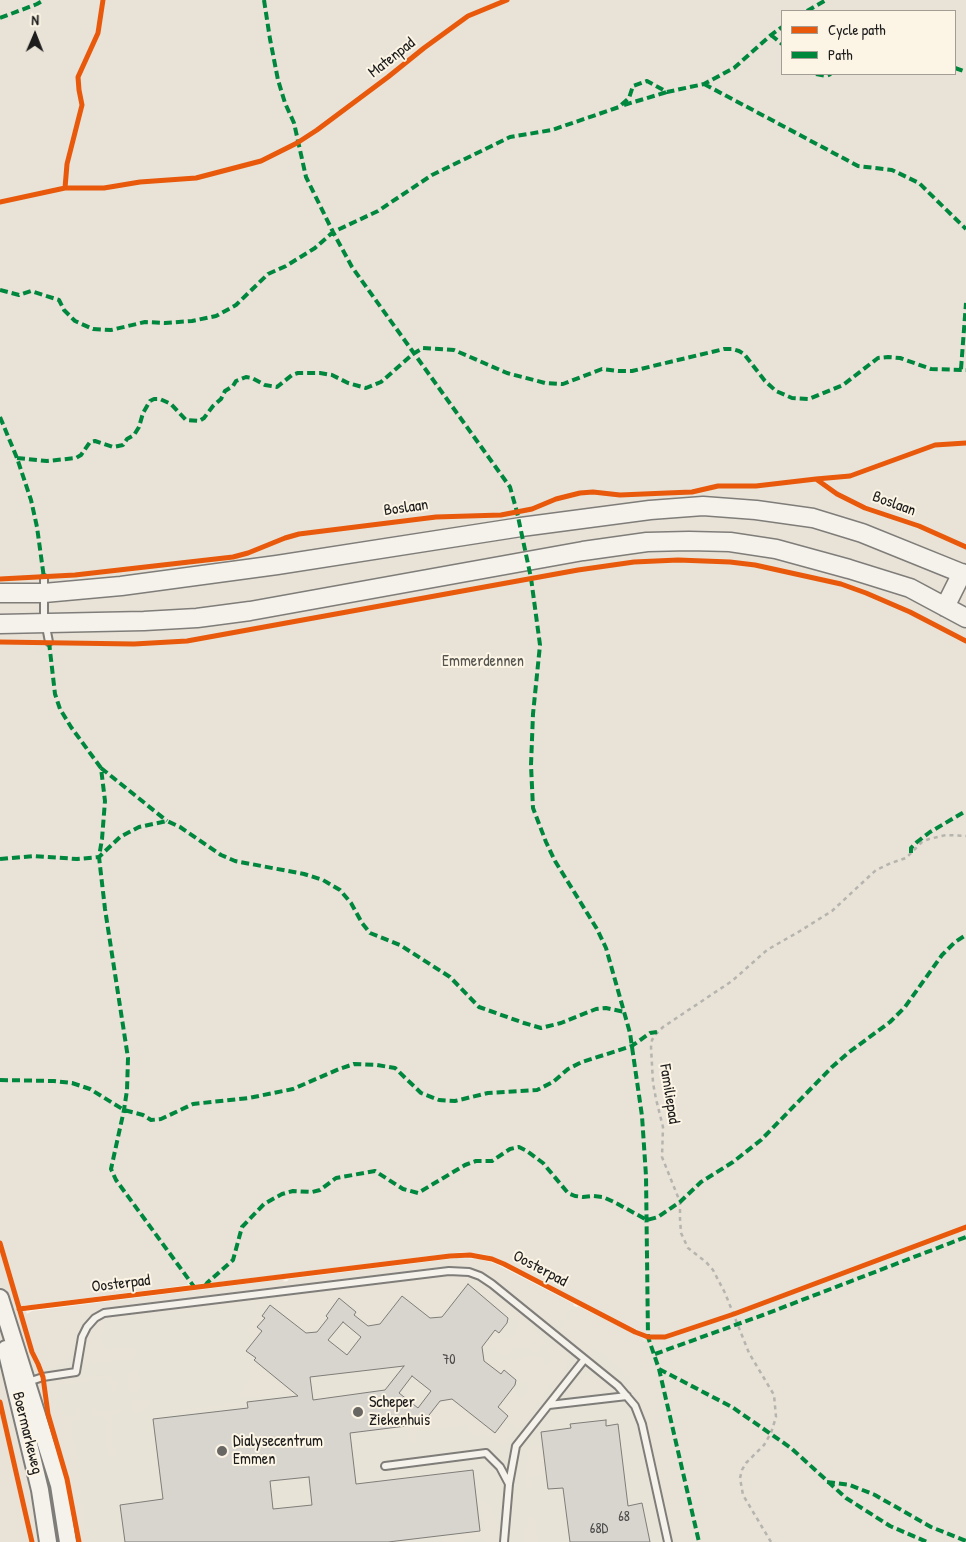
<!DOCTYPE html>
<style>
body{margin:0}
#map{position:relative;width:966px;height:1542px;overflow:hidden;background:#f7f3ea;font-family:"Patrick Hand",sans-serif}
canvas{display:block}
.legend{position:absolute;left:781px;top:10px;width:175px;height:65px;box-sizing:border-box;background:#fcf5e5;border:1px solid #a29e95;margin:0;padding:6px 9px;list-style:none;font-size:15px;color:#1c1c1c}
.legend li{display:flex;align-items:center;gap:10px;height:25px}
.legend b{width:25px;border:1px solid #a29e95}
.north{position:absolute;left:10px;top:10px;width:50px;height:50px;-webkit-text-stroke:4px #fcf5e5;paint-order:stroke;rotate:1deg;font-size:14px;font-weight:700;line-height:20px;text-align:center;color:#1c1c1c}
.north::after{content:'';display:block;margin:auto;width:18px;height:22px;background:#1c1c1c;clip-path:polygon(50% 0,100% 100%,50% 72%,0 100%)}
</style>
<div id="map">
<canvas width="966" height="1542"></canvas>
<ul class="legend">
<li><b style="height:6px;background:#e8590c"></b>Cycle path</li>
<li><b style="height:6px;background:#00873e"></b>Path</li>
</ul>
<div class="north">N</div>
</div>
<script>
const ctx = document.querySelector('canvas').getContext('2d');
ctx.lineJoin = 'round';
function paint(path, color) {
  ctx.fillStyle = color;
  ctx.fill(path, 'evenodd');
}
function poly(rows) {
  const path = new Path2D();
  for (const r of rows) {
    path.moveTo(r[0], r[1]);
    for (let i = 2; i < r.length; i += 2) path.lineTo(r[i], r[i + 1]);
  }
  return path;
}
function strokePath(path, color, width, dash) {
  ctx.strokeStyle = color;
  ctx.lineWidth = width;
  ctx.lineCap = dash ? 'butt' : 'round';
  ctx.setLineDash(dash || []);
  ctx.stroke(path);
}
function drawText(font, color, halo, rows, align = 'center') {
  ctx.font = font + ' "Patrick Hand",sans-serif';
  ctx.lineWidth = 4;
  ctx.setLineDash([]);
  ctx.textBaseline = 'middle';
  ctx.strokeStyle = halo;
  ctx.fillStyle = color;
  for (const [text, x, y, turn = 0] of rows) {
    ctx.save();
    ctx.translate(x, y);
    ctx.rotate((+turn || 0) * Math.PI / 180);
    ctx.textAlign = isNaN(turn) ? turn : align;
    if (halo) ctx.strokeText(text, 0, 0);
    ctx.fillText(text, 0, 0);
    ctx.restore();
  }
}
const built = poly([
 [463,1259,493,1265,646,1342,693,1542,82,1542,43,1371,26,1314]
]);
const green = poly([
 [0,0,966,0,966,1542,672,1542,647,1427,640,1408,627,1388,634,1380,596,1347,588,1356,558,1332,578,1306,644,1339,642,1352,649,1361,643,1333,499,1259,483,1254,463,1252,219,1282,196,1284,194,1282,187,1283,188,1285,32,1305,24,1305,27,1314,32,1311,285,1279,279,1287,99,1311,90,1315,82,1324,76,1334,71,1352,63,1363,54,1367,44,1369,40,1361,49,1396,49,1387,53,1383,58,1381,103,1375,109,1376,113,1379,116,1385,120,1413,110,1416,115,1457,109,1458,104,1416,94,1417,93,1405,95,1403,98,1413,117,1410,115,1388,110,1388,108,1378,58,1385,58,1394,56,1396,57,1407,61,1408,63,1417,78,1416,77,1405,79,1405,80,1407,81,1418,71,1421,87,1542,0,1542],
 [782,11,955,11,955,74,782,74],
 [457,1258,480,1259,496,1264,574,1304,554,1328,492,1278,472,1269,450,1266,283,1287,289,1279],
 [455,1275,470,1278,441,1315,431,1316,402,1293,379,1322,369,1324,357,1315,359,1311,339,1296,323,1316,325,1318,316,1330,306,1331,270,1303,275,1296,437,1276],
 [484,1285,530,1320,531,1329,545,1341,537,1351,529,1352,537,1343,533,1339,529,1344,531,1345,528,1350,523,1347,514,1348,508,1355,506,1356,496,1348,493,1348,491,1347,497,1339,503,1336,506,1338,512,1338,518,1330,517,1321,503,1310,501,1311,496,1308,495,1310,485,1302,492,1292,482,1302,485,1297,479,1292],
 [270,1297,258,1313,257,1312,256,1302,251,1302,251,1300],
 [245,1300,246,1303,230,1305,231,1316,229,1306,227,1305,105,1320,103,1322,104,1331,99,1333,100,1341,103,1342,104,1350,134,1347,136,1358,87,1363,85,1347,87,1337,96,1323,106,1317],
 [259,1316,263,1320,257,1327,262,1331,254,1341,251,1339,254,1335,248,1330],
 [495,1330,499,1333,501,1332,502,1333,500,1336,496,1336,486,1349,483,1346],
 [558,1343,562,1346,567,1354,568,1366,564,1378,552,1392,549,1345],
 [538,1356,547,1364,548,1388,517,1428,506,1419,508,1415,495,1406,504,1395,520,1407,507,1396,512,1389,513,1391,512,1392,522,1400,528,1391,527,1383,521,1378,518,1378,497,1362],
 [488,1358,504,1370,501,1374,486,1362],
 [255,1360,289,1381,286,1386,290,1389,301,1391,289,1416,286,1394,254,1398,254,1395,246,1396,241,1400,240,1394,250,1381,249,1368,253,1362,277,1381,278,1380],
 [132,1371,138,1371,140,1390,133,1392,134,1401,154,1399,142,1411,133,1412,128,1375],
 [587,1376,602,1379,614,1389,615,1391,563,1397,575,1381],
 [549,1393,549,1396,525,1427,520,1429],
 [451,1399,495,1433,502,1424,513,1433,504,1444,502,1444,486,1434,470,1435,467,1425,417,1431,418,1441,410,1442,407,1426,413,1425,417,1429,441,1400],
 [238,1403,238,1406,165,1414,165,1412],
 [543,1445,546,1474,530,1476,531,1488,525,1488,529,1451,534,1446],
 [487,1500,501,1533,498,1542,487,1542,482,1538,464,1540,464,1542,444,1542,444,1537,454,1536,455,1533,484,1530,481,1501],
 [529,1517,535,1518,539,1542,525,1542]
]);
const building = poly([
 [468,1284,508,1318,507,1323,499,1333,495,1330,482,1347,484,1361,501,1374,504,1370,516,1380,515,1385,498,1407,508,1416,495,1433,452,1399,440,1401,422,1424,350,1433,356,1484,473,1470,480,1531,388,1542,125,1542,120,1505,163,1499,153,1419,248,1408,247,1402,298,1396,254,1360,256,1358,246,1351,262,1331,257,1327,265,1318,262,1316,270,1305,306,1333,317,1332,328,1318,326,1316,339,1298,356,1312,354,1315,368,1326,380,1324,402,1296,430,1318,442,1317,468,1284],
 [343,1322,361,1337,347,1355,328,1340,343,1322],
 [404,1366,385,1390,313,1400,310,1377,404,1366],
 [412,1376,431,1391,418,1408,399,1393,412,1376],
 [309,1477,312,1505,273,1509,270,1481,309,1477],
 [606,1420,606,1426,618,1424,628,1506,642,1503,650,1542,570,1542,563,1488,548,1489,541,1432,571,1428,570,1424,606,1420]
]);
const path = poly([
 [771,1542,743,1495,740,1478,742,1470,746,1463,764,1445,771,1433,776,1417,774,1395,749,1353,725,1293,713,1270,706,1262,688,1248,681,1233,680,1219,680,1202,662,1157,663,1127,656,1099,653,1083,651,1047,652,1040,655,1035,663,1027,732,981,767,950,800,931,832,911,876,870,891,863,906,858,922,842,929,839,946,835,966,836]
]);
const service = poly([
 [44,578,44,616,49,642],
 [28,1382,43,1377,76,1372,82,1337,87,1327,95,1318,104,1313,449,1271,469,1272,480,1276,492,1284,618,1386,635,1406,642,1424,668,1542],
 [549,1405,627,1396],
 [385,1466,486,1453,500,1467,509,1484],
 [504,1542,509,1484,516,1446,584,1360]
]);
const tertiary = poly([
 [0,1298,59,1485,68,1542],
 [6,1349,40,1490,48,1542]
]);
const secondary = poly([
 [0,593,44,593,121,586,277,565,521,527,650,510,703,506,756,510,813,518,862,533,966,575],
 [945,607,962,573],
 [0,624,144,621,197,618,250,611,583,551,647,542,689,541,730,542,776,549,849,569,910,588,966,618]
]);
const quiet = poly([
 [264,0,270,39,278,80,285,103,294,123,306,177,333,232,352,267,510,487,517,512,531,578,540,645,533,714,531,765,533,808,546,842,555,861,597,929,606,948,630,1033,642,1116,646,1176,648,1337,659,1369,699,1542],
 [807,11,826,0],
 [0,18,37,4,44,0],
 [771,35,782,44],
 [955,68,966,72],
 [816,74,826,76,831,74],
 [704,84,858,166,892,170,919,183,966,229],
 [624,105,667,92],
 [0,290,19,295,31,291,59,300,64,310,75,321,93,329,111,330,145,322,165,323,192,321,216,316,236,305,268,274,286,266,315,248,333,232,378,211,432,175,510,137,552,130,619,107,629,98,633,86,647,81,667,92,704,84,734,68,771,35,782,27],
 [961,369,966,303],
 [0,417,17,458,31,500,37,527,44,578],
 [17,458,47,461,76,458,81,455,90,442,95,441,113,447,123,445,127,439,134,435,139,427,143,413,150,401,154,399,160,399,171,404,186,420,199,421,204,418,213,406,221,399,225,391,233,386,236,381,246,377,252,378,265,385,277,387,292,375,298,373,320,373,332,375,348,383,366,388,381,382,413,354,423,348,454,350,507,373,545,383,563,384,602,369,618,371,632,371,724,349,732,349,739,351,744,354,765,381,776,391,792,398,809,399,843,385,878,358,888,357,900,358,931,369,966,370],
 [49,642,55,694,60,709,71,727,101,768,105,801,102,839,99,857,105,909,128,1058,127,1090,124,1110,111,1169,116,1180,195,1288],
 [101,768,167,821],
 [911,853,911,848,917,842,930,832,966,811],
 [0,859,34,856,77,859,99,857,120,837,139,827,167,821,180,827,221,855,235,861,304,874,323,880,340,890,351,903,362,923,370,933,400,945,450,977,479,1007,524,1023,541,1028,561,1023,596,1009,606,1008,625,1012],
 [0,1080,54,1081,72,1083,90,1089,124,1110,143,1115,151,1120,161,1119,193,1104,249,1098,293,1089,339,1069,354,1064,377,1065,395,1068,421,1093,439,1100,455,1101,488,1093,537,1090,553,1082,568,1069,582,1062,632,1046,650,1033,657,1032],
 [205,1286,207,1283,233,1260,242,1227,264,1204,282,1194,293,1191,312,1192,320,1190,336,1178,375,1171,403,1189,418,1193,465,1165,476,1161,492,1161,510,1149,519,1147,527,1151,543,1163,568,1193,575,1196,583,1197,593,1196,603,1197,614,1202,647,1220,658,1217,680,1202,701,1182,733,1162,761,1140,832,1067,848,1053,890,1022,905,1007,942,955,955,942,966,935],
 [655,1354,763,1315,966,1237],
 [659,1369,732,1407,791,1448,846,1498,890,1526,927,1542],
 [827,1482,850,1485,875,1495,931,1527,966,1541]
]);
const cycleway = poly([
 [65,188,67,164,82,105,79,90,78,77,98,33,103,0],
 [0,202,65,188,104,188,140,182,196,178,261,161,297,143,317,130,388,77,424,48,468,16,507,0],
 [816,479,850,476,935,445,966,443],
 [0,579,75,575,233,557,248,553,285,538,299,534,436,517,501,515,532,509,556,499,580,493,593,492,620,495,667,493,692,492,718,486,756,486,816,479,837,494,865,508,919,526,966,547],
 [0,642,134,644,187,641,578,570,634,562,678,560,730,562,755,565,841,584,866,593,910,612,966,641],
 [0,1243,32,1352,38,1364,43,1377,48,1414,67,1479,79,1542],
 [19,1309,450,1256,470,1255,492,1259,504,1264,635,1332,648,1337,665,1337,734,1314,966,1227],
 [0,1402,32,1542]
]);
const markers = [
 [358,1412,6,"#696764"],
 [222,1451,6,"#696764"]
];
const numberNames = [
 ["70",449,1360],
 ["68",624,1517],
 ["68D",599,1529]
];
const streetNames = [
 ["Matenpad",392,58,-38],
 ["Boslaan",894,504,20],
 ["Boslaan",406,508,-8],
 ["Familiepad",669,1094,81],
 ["Oosterpad",540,1269,28],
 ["Oosterpad",121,1284,-7],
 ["Boermarkeweg",27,1433,76]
];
const parkNames = [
 ["Emmerdennen",483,662]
];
const poiNames = [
 ["Scheper",369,1403],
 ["Ziekenhuis",369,1421],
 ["Dialysecentrum",233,1442],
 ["Emmen",233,1460]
];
paint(built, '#e8e3d7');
paint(green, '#e8e2d7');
paint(building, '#d8d5cf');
strokePath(building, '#7f7d79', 1);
strokePath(service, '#7f7d79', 10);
strokePath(tertiary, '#7f7d79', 20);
strokePath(secondary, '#7f7d79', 21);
strokePath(path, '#b6b4af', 2.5, [4, 4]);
strokePath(service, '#f5f2ec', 6);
strokePath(tertiary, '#f5f2ec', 16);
strokePath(secondary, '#f5f2ec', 18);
strokePath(quiet, '#00873e', 4, [8, 4]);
strokePath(cycleway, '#e8590c', 5);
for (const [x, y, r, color] of markers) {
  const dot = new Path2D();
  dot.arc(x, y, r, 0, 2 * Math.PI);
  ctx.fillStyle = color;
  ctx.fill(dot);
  strokePath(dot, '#fcf5e5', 2);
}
drawText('14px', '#4b4a49', null, numberNames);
drawText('16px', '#1c1c1c', '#fcf5e5', streetNames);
drawText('16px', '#555450', '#fcf5e5', parkNames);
drawText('16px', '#1c1c1c', '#fcf5e5', poiNames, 'left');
</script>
